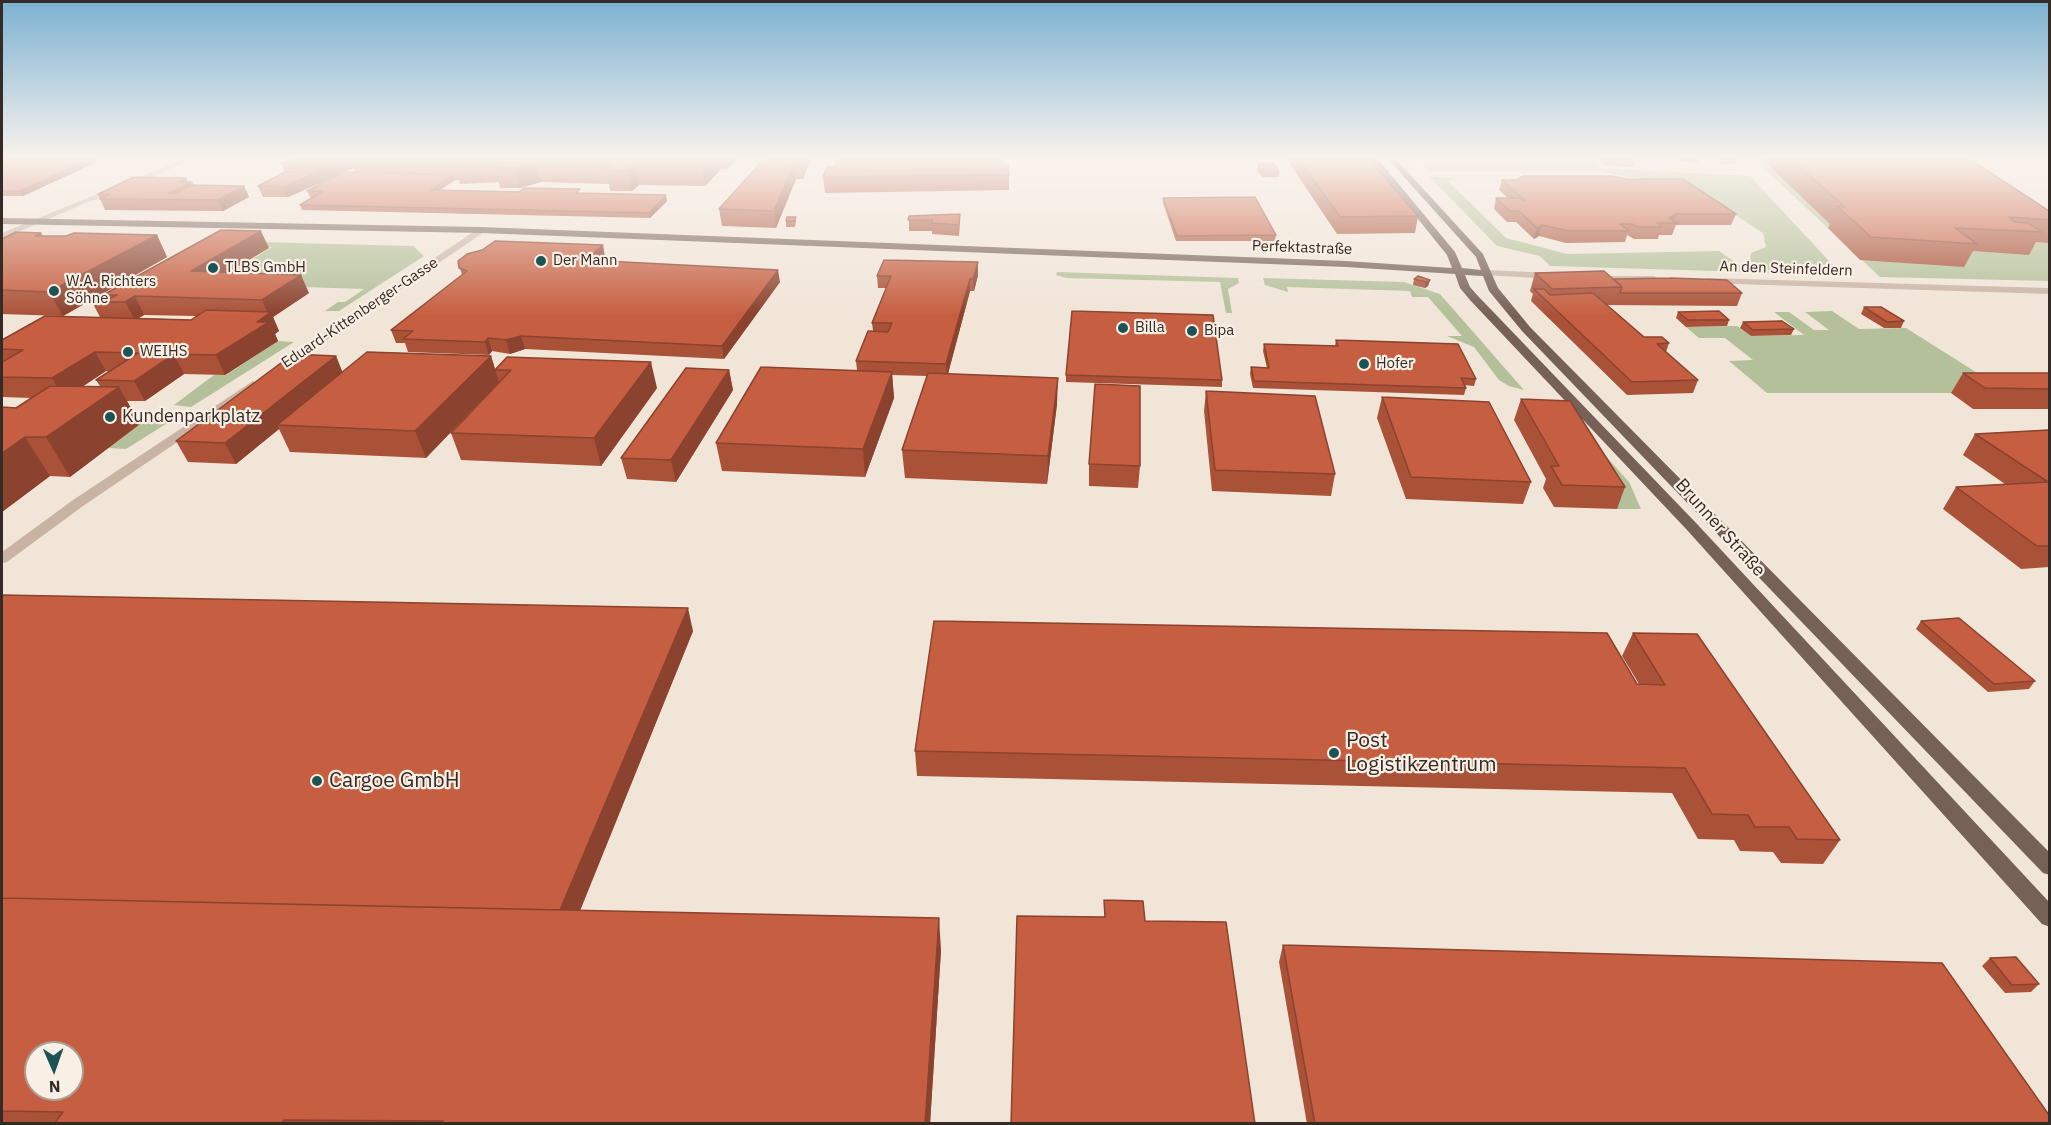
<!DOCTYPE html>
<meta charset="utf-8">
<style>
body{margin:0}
#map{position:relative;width:2051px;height:1125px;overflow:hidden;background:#f1e5d8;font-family:"IBM Plex Sans",sans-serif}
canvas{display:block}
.frame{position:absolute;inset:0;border:3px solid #342a26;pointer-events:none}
.north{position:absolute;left:24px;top:1041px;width:60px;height:60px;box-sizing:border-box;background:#f9efe4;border:2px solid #aaa098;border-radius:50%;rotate:178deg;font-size:16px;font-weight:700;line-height:24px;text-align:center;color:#342a26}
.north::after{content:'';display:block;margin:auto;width:21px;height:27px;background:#1c5355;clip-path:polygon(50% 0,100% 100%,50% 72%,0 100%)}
</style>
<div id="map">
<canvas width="2051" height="1125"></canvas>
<div class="frame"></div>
<div class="north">N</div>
</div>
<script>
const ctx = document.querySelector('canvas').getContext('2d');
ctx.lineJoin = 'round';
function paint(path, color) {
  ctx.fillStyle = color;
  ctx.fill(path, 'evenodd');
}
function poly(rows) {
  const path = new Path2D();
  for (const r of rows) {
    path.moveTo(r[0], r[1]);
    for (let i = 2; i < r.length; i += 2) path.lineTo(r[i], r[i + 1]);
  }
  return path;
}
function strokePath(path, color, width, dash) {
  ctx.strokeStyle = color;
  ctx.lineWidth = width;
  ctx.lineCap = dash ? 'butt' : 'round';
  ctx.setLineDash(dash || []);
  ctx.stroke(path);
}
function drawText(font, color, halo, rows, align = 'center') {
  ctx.font = font + ' "IBM Plex Sans",sans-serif';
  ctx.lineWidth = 4.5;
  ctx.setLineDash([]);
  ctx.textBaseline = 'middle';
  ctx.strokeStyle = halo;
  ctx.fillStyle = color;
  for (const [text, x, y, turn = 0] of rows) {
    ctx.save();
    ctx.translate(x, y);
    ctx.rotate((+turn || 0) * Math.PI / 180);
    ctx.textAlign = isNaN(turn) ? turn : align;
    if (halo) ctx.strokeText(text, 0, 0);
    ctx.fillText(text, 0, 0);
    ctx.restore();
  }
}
const green = poly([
 [1416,158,1435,158,1440,163,1576,163,1573,158,1595,158,1601,168,1750,176,1843,276,1768,273,1750,261,1751,253,1766,247,1763,233,1691,186,1662,179,1634,178,1598,171,1429,171],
 [1753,158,1825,158,2049,235,2049,281,1880,277],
 [1429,176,1461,179,1447,180,1506,238,1567,254,1719,251,1749,272,1550,266,1540,256,1497,246],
 [218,241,413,246,424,256,339,311,325,311,338,302,345,302,364,289,212,284,272,247,211,245],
 [1057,272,1238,278,1239,283,1228,289,1232,313,1226,313,1220,282,1066,278,1056,275],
 [1263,278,1404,282,1440,294,1524,390,1509,386,1499,380,1474,347,1447,336,1462,336,1428,297,1412,297,1410,291,1287,287,1288,292,1265,285],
 [1832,311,1859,329,1906,328,2009,393,1767,393,1729,361,1753,360,1725,338,1699,338,1686,327,1737,326,1751,336,1804,335,1774,312,1789,312,1814,330,1829,330,1805,312],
 [278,341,294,342,191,407,174,405,214,375,226,375],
 [162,416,177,417,126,449,108,448,140,424],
 [1586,434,1629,482,1641,509,1617,509]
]);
const minor = poly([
 [185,158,194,158,132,187,86,203,2,239,2,233,185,158],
 [479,228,487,230,287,367,279,367,277,365,479,228],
 [1487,270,1553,273,1558,276,1553,279,1484,275,1484,271,1487,270],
 [1588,276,1654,276,1659,279,1654,282,1591,281,1586,278,1588,276],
 [1708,278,2050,288,2050,294,1704,283,1703,281,1708,278],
 [253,381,259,385,257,388,83,506,7,562,2,563,2,552,73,500,253,381]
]);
const major = poly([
 [1369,158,1377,158,1455,252,1462,268,1481,270,1476,257,1387,158,1395,158,1483,254,1498,288,1530,327,2050,853,2050,875,2043,873,1522,331,1489,291,1483,276,1465,275,1470,287,1478,296,1697,524,2050,903,2050,927,2042,924,1687,530,1470,300,1460,288,1455,274,1346,267,482,233,2,224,2,218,482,227,1346,261,1452,268,1447,255,1369,158]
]);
const wall = poly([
 [2,158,94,158,97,162,23,196,2,196],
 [294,158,738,158,727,169,721,169,705,186,639,185,632,191,610,191,609,184,541,182,520,188,500,188,499,182,460,184,459,180,455,180,440,190,581,193,667,201,650,218,302,210,300,205,314,197,310,197,307,191,344,173,288,197,263,197,258,186,285,172,281,163],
 [354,168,355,172,344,172],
 [765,158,811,158,803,179,796,179,776,228,722,226,719,209],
 [1286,158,1368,158,1418,216,1415,233,1337,234],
 [1599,158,1636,158,1633,167,1604,165],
 [1677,158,1701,158,1699,162,1679,161],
 [1720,158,1736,158,1737,159,1735,164,1721,164,1718,160],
 [1761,158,1968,158,2049,211,2049,243,2036,242,2029,255,1973,251,1964,267,1860,260,1828,228,1830,224],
 [1259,163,1279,172,1279,177,1263,177,1257,171],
 [1004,165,1009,175,1009,190,825,193,823,177,835,167],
 [186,178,188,182,192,182,193,185,244,186,249,197,223,211,105,210,98,194],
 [1502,180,1736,214,1731,225,1676,225,1672,235,1659,235,1658,239,1634,239,1627,235,1625,242,1566,243,1539,236,1534,239,1516,222,1507,222,1494,209,1496,198,1508,198,1499,190],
 [1163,198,1276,235,1275,241,1176,241,1163,203],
 [909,216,960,225,959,236,932,234,932,231,909,231],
 [796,217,796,222,795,227,786,227,786,221],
 [41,233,43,236,66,236,157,235,167,257,63,316,2,314,2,239],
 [269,248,228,272,309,293,273,317,279,331,275,334,278,341,225,375,184,374,145,401,127,401,140,424,70,477,50,476,2,512,16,408,31,398,2,397,2,340,100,317,92,302,105,298,103,295],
 [144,315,196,316,191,320,139,318],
 [106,371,110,372,96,380,100,386,83,386],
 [605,257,601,261,780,282,724,359,525,349,510,354,492,351,489,355,408,352,405,343,396,343,391,330,462,275,458,261],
 [978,262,978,275,974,291,970,291,948,374,1057,404,1047,484,905,478,902,450,927,376,892,375,894,398,865,477,722,471,716,443,857,370,856,361,873,331,872,323,886,288,878,288,877,276],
 [1535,273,1614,279,1742,293,1737,306,1607,305,1644,337,1669,343,1666,352,1698,380,1693,393,1627,395,1531,301,1533,294,1530,291],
 [1414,279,1430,280,1428,286,1425,288,1413,285],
 [1864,307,1904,321,1901,328,1884,328,1861,314],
 [1678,312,1729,320,1727,326,1686,327,1676,318],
 [1743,322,1794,329,1791,335,1751,336,1740,328],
 [1336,340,1476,379,1474,386,1464,385,1466,388,1464,395,1253,388,1250,374,1251,367,1267,368,1263,351,1264,344,1335,346],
 [336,356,342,372,491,356,495,369,507,357,657,388,601,466,461,460,451,433,499,382,426,458,290,452,279,429,236,464,188,462,176,441],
 [729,370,733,390,676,482,627,479,621,458],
 [1963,373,2049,373,2049,409,1973,409,1951,393],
 [1066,375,1222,380,1222,387,1066,382],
 [1206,391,1335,474,1331,496,1212,491,1204,411],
 [1382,397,1531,482,1523,504,1406,499,1377,418],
 [1521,399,1625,487,1617,509,1554,507,1543,488,1546,479,1514,420],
 [2049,430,2049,567,2021,569,1943,509,1956,487,2005,484,1963,455,1975,434],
 [1089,464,1140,466,1138,488,1089,486],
 [2,595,693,631,580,911,941,950,930,1124,2,1124],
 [1921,621,2035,681,2029,689,1988,692,1916,629],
 [1633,633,1840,840,1823,864,1781,863,1773,852,1740,851,1734,840,1698,839,1672,793,917,776,915,751,1639,684,1622,656],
 [1283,945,2049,1124,1307,1124,1279,962],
 [1990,958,2039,984,2031,992,2005,993,1982,966]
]);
const shadedWall = poly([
 [94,158,97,162,23,196,20,191],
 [325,158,378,158,350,158,353,168,320,183,312,163],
 [710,158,719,158,721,169,705,186,702,166],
 [725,158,738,158,727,169],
 [803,158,811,158,803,179,801,163],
 [536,162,541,182,520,188,514,168],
 [794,163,796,179,776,228,774,211],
 [634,165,639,185,632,191,627,171],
 [316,173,320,183,288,197,283,187],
 [453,175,455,180,433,195,431,190],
 [186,178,189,184,192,182,197,193,169,193,179,182],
 [244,186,249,197,223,211,218,200],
 [666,195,667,201,650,218,649,213],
 [1676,214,1672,223,1669,218],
 [1542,225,1539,236,1534,239,1537,228],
 [261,231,269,248,200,289,191,271],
 [157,235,167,257,63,316,49,292],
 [603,245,605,257,589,272,586,260],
 [978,262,978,275,974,291,973,279],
 [778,270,780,282,724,359,722,346],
 [301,275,309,293,273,317,279,331,275,334,278,341,225,375,216,355,257,322,268,314,262,300],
 [970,279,970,291,947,377,946,364],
 [1430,280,1428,286,1425,288,1426,282],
 [135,296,144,315,135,320,125,302],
 [521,336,525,349,510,354,506,340],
 [488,338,492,351,489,355,485,342],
 [95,352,106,371,64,399,52,378],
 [174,354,184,374,145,401,134,381],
 [336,356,344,376,277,425,279,429,236,464,225,443],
 [491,356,499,382,426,458,415,431],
 [651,362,657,388,601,466,594,438],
 [729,370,733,390,676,482,671,460],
 [892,372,894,398,865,477,863,449],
 [1058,378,1057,404,1047,484,1048,456],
 [119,387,140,424,70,477,46,437],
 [25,437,50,476,2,512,2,453],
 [688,608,693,631,567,942,557,917],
 [939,918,941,950,930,1124,925,1124]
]);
const building = poly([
 [2,158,93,158,20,191,2,191,2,158],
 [294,158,325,158,312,163,281,163,294,158],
 [350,158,710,158,702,166,634,165,627,171,605,170,613,164,536,162,514,168,495,168,504,162,453,164,458,161,350,158],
 [765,158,803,158,801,163,794,163,774,211,719,209,765,158],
 [838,158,1003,158,1004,165,1008,165,1009,175,823,177,827,167,835,167,838,158],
 [1298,158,1368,158,1418,216,1340,217,1298,158],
 [1790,158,1968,158,2049,211,2049,220,2009,217,2015,222,2028,223,2041,232,1955,228,1977,244,1871,237,1837,206,1845,207,1790,158],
 [1259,163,1274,163,1279,172,1264,172,1258,166,1260,166,1259,163],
 [285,172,316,173,283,187,258,186,285,172],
 [344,172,453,175,431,190,519,192,524,188,580,189,576,193,666,195,649,213,300,205,323,191,307,191,344,172],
 [1523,176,1612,176,1627,179,1683,179,1736,214,1676,214,1669,218,1677,223,1657,223,1662,227,1638,227,1632,224,1620,224,1629,231,1569,231,1542,225,1537,228,1519,211,1510,211,1496,198,1519,198,1526,201,1502,180,1516,180,1523,176],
 [134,177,186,178,179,182,192,182,169,193,176,193,192,185,244,186,218,200,100,199,110,194,98,194,134,177],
 [1255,197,1276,235,1177,236,1163,198,1255,197],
 [960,214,959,225,932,223,932,220,908,220,909,216,960,214],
 [787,217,796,217,794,221,786,221,787,217],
 [221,230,261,231,191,271,301,275,262,300,135,296,125,302,92,302,100,298,111,298,117,295,103,295,221,230],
 [16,232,41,233,35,236,66,236,74,233,157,235,49,292,2,290,2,239,16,232],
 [495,241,603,245,586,260,778,270,722,346,521,336,506,340,488,338,485,342,403,339,413,331,391,330,467,271,459,268,458,261,467,254,482,250,495,241],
 [884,260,978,262,973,279,970,279,946,364,856,361,868,331,888,332,892,323,872,323,891,276,877,276,884,260],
 [1604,271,1622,287,1552,289,1535,273,1604,271],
 [1418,276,1430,280,1426,282,1414,279,1418,276],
 [1671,278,1727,280,1742,293,1620,293,1622,287,1614,279,1671,278],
 [1534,289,1544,289,1550,295,1593,293,1644,337,1662,337,1669,343,1657,344,1698,380,1632,382,1534,289],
 [1864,307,1881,307,1904,321,1887,322,1864,307],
 [206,310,271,312,257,322,269,322,216,355,174,354,134,381,96,380,138,353,95,352,52,378,2,377,2,362,23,350,2,349,2,340,45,316,191,320,206,310],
 [1072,311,1213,315,1222,380,1066,375,1072,311],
 [1719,311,1729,320,1688,320,1678,312,1719,311],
 [1782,321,1794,329,1753,330,1743,322,1782,321],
 [1336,340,1458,344,1476,379,1461,378,1466,388,1254,381,1251,367,1269,368,1264,344,1338,346,1336,340],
 [367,352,491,356,415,431,277,425,367,352],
 [293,354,336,356,225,443,176,441,293,354],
 [507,357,651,362,594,438,451,433,511,370,495,370,507,357],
 [761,367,892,372,863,449,716,443,761,367],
 [686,368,729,370,671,460,621,458,686,368],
 [928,373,1058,378,1048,456,902,450,928,373],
 [1963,373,2049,373,2049,389,1985,388,1963,373],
 [1095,384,1140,386,1140,466,1089,464,1095,384],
 [50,386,119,387,46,437,25,437,2,453,2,407,16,408,50,386],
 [1206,391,1315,396,1335,474,1215,470,1206,391],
 [1382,397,1489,402,1531,482,1411,477,1382,397],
 [1521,399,1570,401,1625,487,1562,485,1551,466,1559,466,1521,399],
 [2049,430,2049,546,2037,546,1956,487,2048,482,1975,434,2049,430],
 [2,595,688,608,560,910,2,898,2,595],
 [1959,618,2035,681,1994,684,1921,621,1959,618],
 [934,621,1607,633,1637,684,1665,685,1633,633,1697,634,1840,840,1797,839,1789,827,1755,827,1748,815,1712,814,1685,768,915,751,934,621],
 [2,898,939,918,925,1124,442,1124,443,1121,284,1120,281,1124,54,1124,63,1112,2,1111,2,898],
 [36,1053,72,1053,72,1089,36,1089,36,1053],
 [1104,900,1143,901,1145,921,1226,922,1255,1124,1011,1124,1017,916,1105,917,1104,900],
 [1283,945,1942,963,2049,1115,2049,1124,1315,1124,1283,945],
 [2016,957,2039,984,2012,985,1990,958,2016,957]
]);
const markers = [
 [541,261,6,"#1c5355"],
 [213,268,6,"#1c5355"],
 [54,291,6,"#1c5355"],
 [1123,328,6,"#1c5355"],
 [1192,331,6,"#1c5355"],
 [128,352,6,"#1c5355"],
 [1364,364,6,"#1c5355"],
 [110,417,6,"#1c5355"],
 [1334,753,6,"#1c5355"],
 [317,781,6,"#1c5355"]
];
const farStreetnames = [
 ["Perfektastraße",1302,248,2],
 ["An den Steinfeldern",1786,269,2],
 ["Eduard-Kittenberger-Gasse",360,313,-34]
];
const farPoinames = [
 ["Der Mann",553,261],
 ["TLBS GmbH",225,268],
 ["W.A. Richters",66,282],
 ["Söhne",66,299],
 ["Billa",1135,328],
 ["Bipa",1204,331],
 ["WEIHS",140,352],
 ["Hofer",1376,364]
];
const poiNames = [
 ["Kundenparkplatz",122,417]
];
const streetNames = [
 ["Brunner Straße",1720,528,48]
];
const nearPoinames = [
 ["Post",1346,741],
 ["Logistikzentrum",1346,765],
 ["Cargoe GmbH",329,781]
];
paint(green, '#b3c099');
paint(minor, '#c9b4a4');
paint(major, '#766157');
paint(wall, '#aa5238');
paint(shadedWall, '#8b422e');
paint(building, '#c65f41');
strokePath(building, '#8b422e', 1.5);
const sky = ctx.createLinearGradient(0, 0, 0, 315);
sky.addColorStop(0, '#7bb1d1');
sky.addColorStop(0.5, '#f9f3ed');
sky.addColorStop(1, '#f9f3ed00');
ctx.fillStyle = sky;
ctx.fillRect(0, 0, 2051, 315);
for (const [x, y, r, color] of markers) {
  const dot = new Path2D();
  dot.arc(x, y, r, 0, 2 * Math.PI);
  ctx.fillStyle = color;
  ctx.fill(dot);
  strokePath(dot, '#f9efe4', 2);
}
drawText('15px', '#342a26', '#f9efe4', farStreetnames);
drawText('15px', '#342a26', '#f9efe4', farPoinames, 'left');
drawText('18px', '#342a26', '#f9efe4', poiNames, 'left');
drawText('18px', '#342a26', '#f9efe4', streetNames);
drawText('21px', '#342a26', '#f9efe4', nearPoinames, 'left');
</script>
